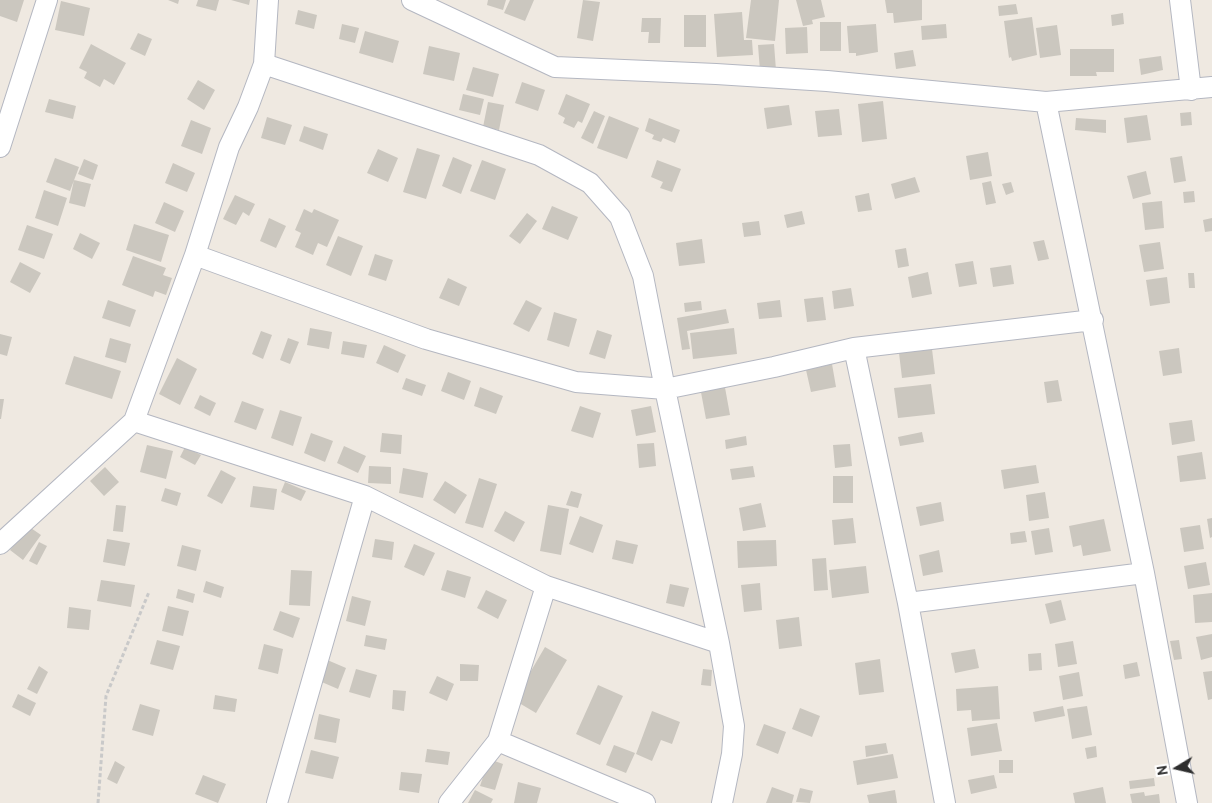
<!DOCTYPE html>
<style>
body{margin:0}
#map{position:relative;width:1212px;height:803px;overflow:hidden;background:#efe9e1;font-family:Cabin,sans-serif}
canvas{display:block}
.north{position:absolute;left:1152px;top:743px;width:50px;height:50px;-webkit-text-stroke:4px #fff;paint-order:stroke;rotate:261deg;font-size:14px;font-weight:700;line-height:20px;text-align:center;color:#2e2e2e}
.north::after{content:'';display:block;margin:auto;width:18px;height:22px;background:#2e2e2e;clip-path:polygon(50% 0,100% 100%,50% 72%,0 100%)}
</style>
<div id="map">
<canvas width="1212" height="803"></canvas>
<div class="north">N</div>
</div>
<script>
const ctx = document.querySelector('canvas').getContext('2d');
ctx.lineJoin = 'round';
function paint(path, color) {
  ctx.fillStyle = color;
  ctx.fill(path, 'evenodd');
}
function poly(rows) {
  const path = new Path2D();
  for (const r of rows) {
    path.moveTo(r[0], r[1]);
    for (let i = 2; i < r.length; i += 2) path.lineTo(r[i], r[i + 1]);
  }
  return path;
}
function strokePath(path, color, width, dash) {
  ctx.strokeStyle = color;
  ctx.lineWidth = width;
  ctx.lineCap = dash ? 'butt' : 'round';
  ctx.setLineDash(dash || []);
  ctx.stroke(path);
}
const building = poly([
 [0,0,24,0,17,22,0,16],
 [168,0,179,0,178,4],
 [198,0,219,0,216,11,196,6],
 [231,0,250,0,249,5],
 [488,0,506,0,503,10,487,5],
 [510,0,534,0,525,21,504,13],
 [583,0,600,2,593,41,577,38],
 [751,0,779,0,775,41,746,38],
 [796,0,821,0,825,17,812,20,813,24,803,26],
 [885,0,922,0,922,20,894,23,893,13,887,13],
 [61,1,90,8,84,36,55,30],
 [1016,4,1018,14,999,16,998,6],
 [298,10,317,15,314,29,295,24],
 [742,12,744,40,752,40,753,55,717,57,714,14],
 [1123,13,1124,24,1112,26,1111,15],
 [684,15,706,15,706,47,684,47],
 [1032,17,1037,55,1012,61,1011,57,1009,58,1004,21],
 [642,18,661,18,660,43,648,43,649,32,641,32],
 [820,22,841,22,841,51,820,51],
 [342,24,359,28,355,43,339,39],
 [876,24,878,52,856,56,856,53,849,53,847,26],
 [946,24,947,38,922,40,921,26],
 [1057,25,1061,55,1040,58,1036,28],
 [807,27,808,53,786,54,785,28],
 [365,31,399,41,393,63,359,53],
 [138,33,152,39,145,56,130,49],
 [91,44,126,63,114,85,104,79,100,87,84,78,87,72,79,68],
 [774,44,776,70,760,71,758,45],
 [429,46,460,53,454,81,423,74],
 [1070,49,1114,49,1114,72,1096,72,1097,76,1070,76],
 [913,50,916,66,896,69,894,53],
 [1161,56,1163,70,1141,75,1139,59],
 [473,67,499,74,493,97,466,90],
 [198,80,215,90,204,110,187,99],
 [522,82,545,90,538,111,515,103],
 [463,94,484,99,480,115,459,110],
 [566,94,590,104,582,123,578,121,574,128,563,123,565,118,558,114],
 [49,99,76,106,73,119,45,112],
 [883,101,887,139,862,142,858,104],
 [488,102,504,105,499,130,483,127],
 [789,105,792,125,767,129,764,108],
 [839,109,842,135,818,137,815,111],
 [594,111,605,116,593,144,581,138],
 [1191,112,1192,125,1181,126,1180,113],
 [1147,115,1151,140,1127,143,1124,118],
 [609,116,639,128,627,159,597,148],
 [267,117,292,125,285,145,261,138],
 [649,118,680,130,675,143,663,138,661,142,652,139,654,135,645,131],
 [1076,118,1106,120,1106,133,1075,130],
 [191,120,211,128,202,154,181,146],
 [304,126,328,134,323,150,299,141],
 [417,148,440,155,426,199,403,192],
 [378,149,398,158,388,182,367,173],
 [988,152,992,176,970,180,966,156],
 [1182,156,1186,181,1174,183,1170,158],
 [453,157,472,165,461,194,442,186],
 [55,158,79,167,70,191,46,182],
 [84,159,98,165,93,180,78,174],
 [482,160,506,169,495,200,470,191],
 [657,160,681,169,672,192,660,188,663,182,651,177],
 [173,163,195,173,187,192,165,183],
 [1146,171,1151,194,1133,199,1127,176],
 [915,177,920,192,895,199,891,184],
 [74,180,91,184,85,207,69,203],
 [991,181,996,203,986,205,982,183],
 [1011,182,1014,192,1006,195,1002,184],
 [44,190,67,198,58,226,35,218],
 [1194,191,1195,202,1184,203,1183,192],
 [869,193,872,210,858,212,855,196],
 [235,195,255,204,249,216,243,212,236,225,223,219],
 [1162,201,1164,228,1145,230,1142,203],
 [164,202,184,211,175,232,155,223],
 [552,206,578,217,568,240,542,229],
 [304,209,312,213,314,209,339,220,327,247,318,243,313,255,295,247,301,233,295,230],
 [802,211,805,224,787,228,784,215],
 [527,213,537,221,520,244,509,236],
 [269,218,286,226,276,248,260,241],
 [1212,218,1212,231,1205,232,1203,220],
 [759,221,761,235,744,237,742,223],
 [134,224,169,235,161,262,126,250],
 [27,225,53,234,44,259,18,250],
 [80,233,100,243,92,259,73,249],
 [338,236,363,246,351,276,326,265],
 [702,239,705,263,679,266,676,243],
 [1044,240,1049,259,1038,261,1033,242],
 [1160,242,1164,269,1144,272,1139,245],
 [906,248,909,266,898,268,895,250],
 [375,254,393,260,386,281,368,275],
 [133,256,166,268,163,275,172,278,166,295,155,291,153,297,122,285],
 [973,261,977,284,959,287,955,264],
 [20,262,41,273,30,293,10,282],
 [1011,265,1014,284,993,287,990,268],
 [928,272,932,294,912,298,908,277],
 [1188,273,1194,273,1195,288,1189,288],
 [1167,277,1170,303,1150,306,1146,280],
 [448,278,467,287,459,306,439,298],
 [851,288,854,306,834,309,832,291],
 [823,297,826,320,807,322,804,299],
 [108,300,136,310,130,327,102,318],
 [526,300,542,308,529,332,513,324],
 [780,300,782,317,759,319,757,303],
 [701,301,702,310,685,312,684,303],
 [726,309,729,323,687,331,690,349,682,350,677,318],
 [554,312,577,319,569,347,547,340],
 [310,328,332,332,329,349,307,345],
 [734,328,737,354,693,359,690,333],
 [597,330,612,335,605,359,589,354],
 [261,331,272,335,263,359,252,354],
 [0,334,12,337,7,356,0,354],
 [110,338,131,344,126,363,105,357],
 [288,338,299,342,290,364,280,360],
 [343,341,367,345,364,358,341,354],
 [384,345,406,355,398,373,376,363],
 [1179,348,1182,373,1163,376,1159,351],
 [932,349,935,374,902,378,899,353],
 [74,356,121,371,112,399,65,384],
 [177,358,197,369,180,405,159,394],
 [832,364,836,387,811,392,806,370],
 [448,372,471,381,464,400,441,391],
 [406,378,426,385,422,396,402,389],
 [1058,380,1062,401,1047,403,1044,382],
 [724,382,730,415,706,419,700,387],
 [931,384,935,414,898,418,894,388],
 [480,387,503,396,496,414,474,406],
 [200,395,216,403,210,416,194,408],
 [0,399,4,399,1,419,0,419],
 [242,401,264,409,256,430,234,422],
 [580,406,601,413,593,438,571,431],
 [651,406,656,432,636,436,631,410],
 [280,410,302,417,293,446,271,438],
 [1192,420,1195,441,1172,445,1169,423],
 [922,432,924,442,900,446,898,437],
 [311,433,333,441,325,462,304,453],
 [382,433,402,435,401,454,380,452],
 [746,436,747,445,726,449,725,440],
 [654,443,656,466,639,468,637,444],
 [850,444,852,466,835,468,833,445],
 [147,445,173,451,166,479,140,472],
 [344,446,366,456,358,473,337,463],
 [185,447,201,455,195,465,180,457],
 [1202,452,1206,479,1180,482,1177,456],
 [1036,465,1039,483,1004,489,1001,470],
 [369,466,391,467,391,484,368,483],
 [753,466,755,477,732,480,730,469],
 [105,467,119,482,104,496,90,481],
 [403,468,428,473,423,498,399,493],
 [221,470,236,478,222,504,207,496],
 [833,476,853,476,853,503,833,503],
 [479,478,497,484,483,528,465,523],
 [445,481,467,495,455,514,433,500],
 [285,482,306,491,301,501,281,492],
 [253,486,277,489,274,510,250,507],
 [165,488,181,493,177,506,161,501],
 [571,491,582,494,578,508,566,505],
 [1045,492,1049,518,1029,521,1026,495],
 [941,502,944,521,920,526,916,507],
 [761,503,766,527,743,531,739,508],
 [116,505,126,506,123,532,113,531],
 [548,505,569,509,561,555,540,551],
 [505,511,525,522,514,542,494,531],
 [580,516,603,525,593,553,569,544],
 [853,518,856,543,834,545,832,520],
 [1212,518,1212,537,1210,538,1207,519],
 [1104,519,1111,551,1083,556,1081,545,1073,547,1069,526],
 [1200,525,1204,549,1184,552,1180,528],
 [28,526,41,535,23,560,10,550],
 [1049,528,1053,552,1035,555,1031,531],
 [1025,531,1027,542,1011,544,1010,533],
 [107,539,130,543,125,566,103,562],
 [375,539,394,542,392,560,372,557],
 [616,540,638,545,633,564,612,559],
 [776,540,777,566,738,568,737,541],
 [39,542,47,546,37,565,29,561],
 [414,544,435,553,424,576,404,567],
 [182,545,201,550,196,571,177,566],
 [939,550,943,572,923,576,919,555],
 [826,558,828,590,814,591,812,559],
 [1206,562,1210,585,1188,589,1184,566],
 [866,566,869,593,832,598,829,570],
 [291,570,312,571,310,606,289,605],
 [447,570,471,577,465,598,441,590],
 [101,580,135,585,131,607,97,601],
 [206,581,224,587,221,598,203,592],
 [760,583,762,610,744,612,741,585],
 [670,584,689,588,684,607,666,603],
 [178,589,195,594,193,603,176,598],
 [486,590,507,600,498,619,477,608],
 [1212,593,1212,622,1195,623,1193,595],
 [352,596,371,601,365,626,346,621],
 [1061,600,1066,620,1050,624,1045,604],
 [168,606,189,611,183,636,162,631],
 [69,607,91,610,89,630,67,628],
 [280,611,300,618,293,638,273,630],
 [799,617,802,646,779,649,776,620],
 [1212,634,1212,657,1201,660,1196,637],
 [366,635,387,639,385,650,364,646],
 [157,640,180,646,173,670,150,664],
 [1179,640,1182,659,1174,660,1170,641],
 [1073,641,1077,664,1058,667,1055,644],
 [264,644,283,649,278,674,258,669],
 [545,647,567,660,536,713,514,700],
 [975,649,979,668,955,673,951,653],
 [1041,653,1042,670,1029,671,1028,654],
 [325,659,346,668,338,689,317,680],
 [880,659,884,692,859,695,855,663],
 [1137,662,1140,676,1125,679,1123,665],
 [460,664,479,665,478,681,460,681],
 [39,666,48,672,37,694,27,689],
 [356,669,377,675,370,698,349,692],
 [703,669,712,670,711,686,701,685],
 [1212,671,1212,699,1208,700,1203,672],
 [1079,672,1083,696,1063,700,1059,676],
 [437,676,454,684,447,701,429,693],
 [598,685,623,696,600,745,576,734],
 [998,686,1000,719,972,721,971,710,957,711,956,689],
 [393,690,406,691,404,711,392,709],
 [18,694,36,703,30,716,12,707],
 [215,695,237,699,235,712,213,709],
 [140,704,160,710,153,736,132,730],
 [1063,706,1065,716,1035,722,1033,712],
 [1087,706,1092,735,1072,739,1067,709],
 [800,708,820,716,812,737,792,729],
 [652,711,680,722,672,744,661,740,652,761,636,754],
 [319,714,340,719,336,743,314,739],
 [997,723,1002,751,971,756,967,728],
 [764,724,786,732,778,754,756,745],
 [886,743,888,753,866,757,865,746],
 [614,745,635,753,626,773,606,765],
 [1096,746,1097,757,1087,759,1085,748],
 [427,749,450,752,448,765,425,762],
 [311,750,339,757,333,779,305,773],
 [893,754,898,778,857,785,853,761],
 [489,759,503,764,495,790,480,786],
 [999,760,1013,760,1013,773,999,773],
 [115,761,125,767,117,784,107,779],
 [401,772,422,774,419,793,399,790],
 [203,775,226,784,218,803,195,794],
 [994,775,997,788,971,794,968,780],
 [1154,778,1155,786,1130,789,1129,781],
 [518,782,541,788,537,803,514,803],
 [772,787,794,795,792,803,766,803],
 [1103,787,1106,803,1075,803,1073,793],
 [800,788,813,791,810,803,796,802],
 [475,790,493,799,491,803,468,803],
 [895,790,897,803,869,803,867,795],
 [1144,792,1145,796,1159,794,1160,803,1132,803,1130,794]
]);
const path = poly([
 [98,803,106,696,149,592]
]);
const minor = poly([
 [412,0,555,67,716,74,827,81,1046,102,1212,87],
 [1180,0,1191,90],
 [264,64,268,0],
 [1046,102,1144,573,1187,803],
 [0,147,47,0],
 [195,255,134,421,365,496,546,586,719,643,734,726,732,754,722,803],
 [0,544,134,421],
 [546,586,498,741,645,803],
 [908,603,1144,573],
 [719,643,665,389,643,276,620,217,590,183,539,155,264,64,248,107,229,147,195,255,426,339,576,382,665,389,774,367,854,348],
 [277,803,365,496],
 [449,803,498,741],
 [945,803,908,603,854,348,1093,320]
]);
paint(building, '#cbc7bf');
strokePath(minor, '#b4b7c1', 22);
strokePath(path, '#c9c9c9', 3, [4, 2.5]);
strokePath(minor, '#fff', 20);
</script>
